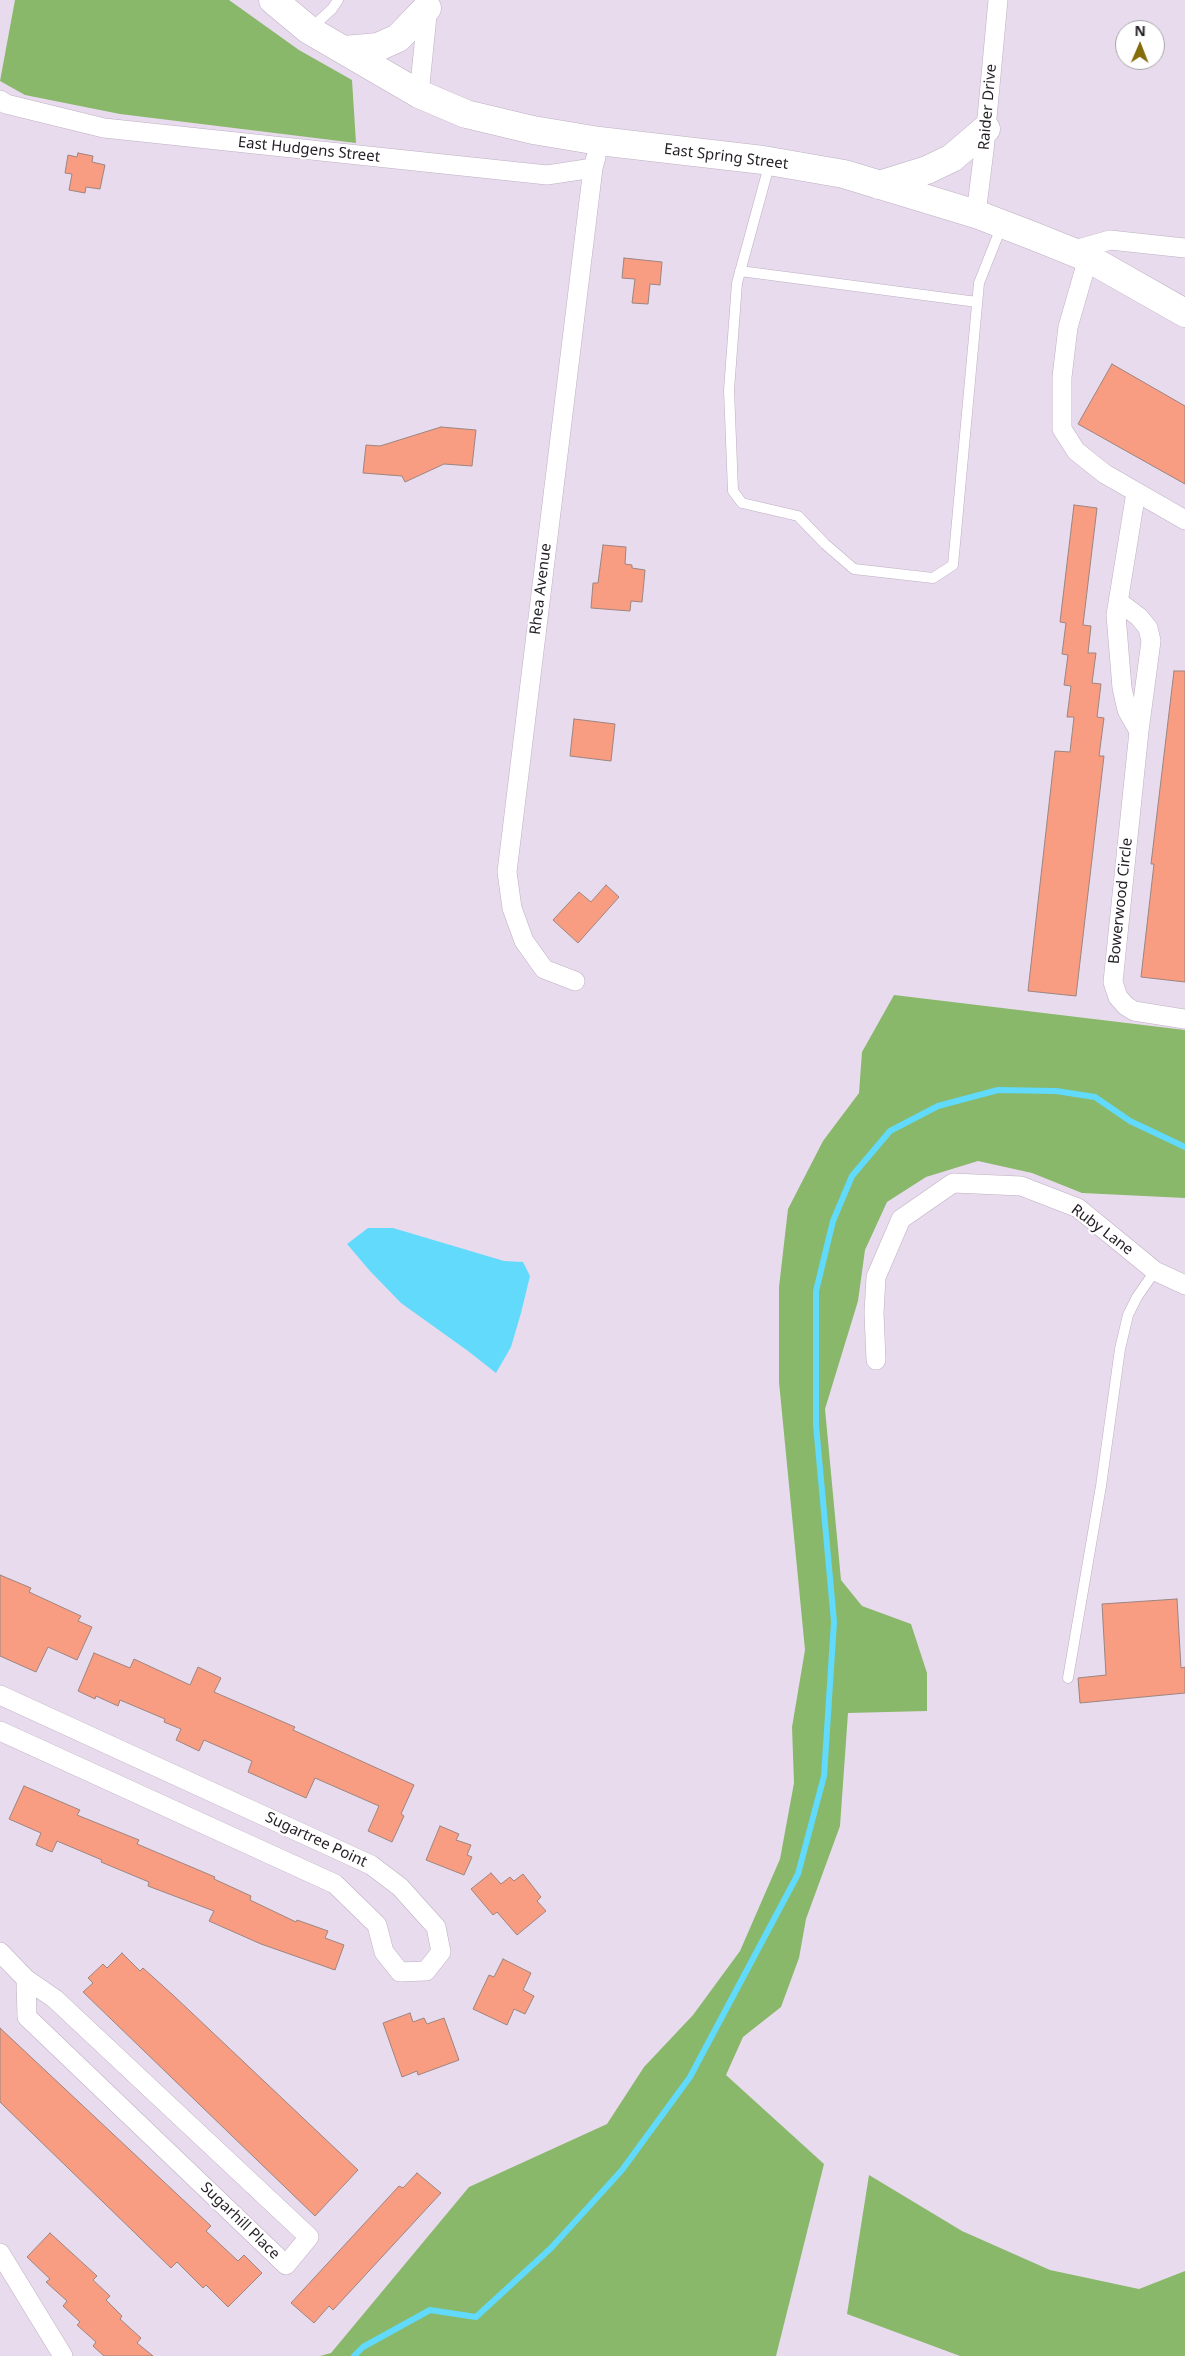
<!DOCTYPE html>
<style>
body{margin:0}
#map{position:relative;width:1185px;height:2356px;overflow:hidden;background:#e9dbee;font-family:"Noto Sans",sans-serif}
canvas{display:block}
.north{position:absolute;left:1115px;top:20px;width:50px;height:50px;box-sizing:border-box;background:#fff;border:1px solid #a7a5a7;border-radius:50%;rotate:1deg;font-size:14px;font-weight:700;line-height:20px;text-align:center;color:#231e24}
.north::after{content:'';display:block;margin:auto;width:18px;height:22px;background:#856d0a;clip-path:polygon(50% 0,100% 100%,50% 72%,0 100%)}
</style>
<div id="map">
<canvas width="1185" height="2356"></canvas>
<div class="north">N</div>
</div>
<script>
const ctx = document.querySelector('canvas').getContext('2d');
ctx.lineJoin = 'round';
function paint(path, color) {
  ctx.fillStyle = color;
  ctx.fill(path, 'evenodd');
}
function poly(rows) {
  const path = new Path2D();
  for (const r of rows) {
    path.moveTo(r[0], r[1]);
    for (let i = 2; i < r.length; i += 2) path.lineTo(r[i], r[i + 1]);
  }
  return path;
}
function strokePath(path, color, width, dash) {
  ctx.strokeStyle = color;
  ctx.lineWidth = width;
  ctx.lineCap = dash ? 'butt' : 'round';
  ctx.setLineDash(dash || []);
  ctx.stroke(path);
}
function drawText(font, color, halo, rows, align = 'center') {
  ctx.font = font + ' "Noto Sans",sans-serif';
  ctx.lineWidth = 4.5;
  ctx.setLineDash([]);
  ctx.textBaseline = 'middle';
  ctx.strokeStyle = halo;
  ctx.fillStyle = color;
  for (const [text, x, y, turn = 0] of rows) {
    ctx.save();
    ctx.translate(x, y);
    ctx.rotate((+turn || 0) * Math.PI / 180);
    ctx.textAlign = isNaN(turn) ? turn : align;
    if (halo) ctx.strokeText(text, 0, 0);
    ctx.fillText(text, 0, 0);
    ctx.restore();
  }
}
const forest = poly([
 [15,0,229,0,299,50,352,80,356,143,120,114,25,95,0,81],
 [894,995,1185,1030,1185,1198,1082,1193,1032,1173,978,1161,926,1177,887,1202,865,1250,858,1301,825,1409,841,1580,862,1606,911,1624,927,1673,927,1711,848,1713,840,1826,806,1919,799,1958,781,2007,743,2037,726,2075,824,2164,776,2356,320,2356,331,2353,469,2187,607,2124,644,2067,693,2015,740,1951,780,1859,794,1783,792,1727,805,1650,779,1382,779,1287,788,1209,823,1141,859,1093,862,1052],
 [869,2175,962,2231,1050,2270,1139,2289,1185,2271,1185,2356,960,2356,847,2314]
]);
const water = poly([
 [368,1228,393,1228,504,1261,523,1262,530,1276,521,1313,511,1347,496,1373,468,1351,401,1303,370,1271,347,1244]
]);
const stream = poly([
 [354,2356,363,2347,430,2310,476,2317,551,2248,622,2170,690,2077,798,1874,824,1776,834,1622,816,1425,816,1291,833,1221,852,1176,890,1131,938,1106,998,1090,1056,1091,1095,1097,1130,1121,1185,1147]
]);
const building = poly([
 [78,153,93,156,92,162,105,165,100,189,86,187,85,193,69,190,72,174,65,173,68,155,77,157,78,153],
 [624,258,662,262,660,285,650,284,648,304,632,303,635,279,622,278,624,258],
 [1112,364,1185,406,1185,484,1078,424,1112,364],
 [441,427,476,430,472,466,444,464,405,482,402,476,363,473,366,445,380,446,441,427],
 [1074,505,1097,508,1083,625,1091,626,1088,653,1096,653,1092,683,1101,684,1097,717,1104,718,1099,756,1104,756,1076,996,1028,991,1055,751,1070,752,1074,717,1067,717,1071,686,1064,685,1068,655,1062,654,1066,623,1060,622,1074,505],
 [603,545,626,547,625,564,632,565,632,568,645,570,642,602,631,601,630,611,591,608,593,583,598,583,603,545],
 [1174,671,1185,671,1185,982,1141,977,1154,864,1151,864,1174,671],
 [574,719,615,724,611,761,570,756,574,719],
 [606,885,619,897,578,943,553,920,579,892,591,902,606,885],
 [0,1575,31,1588,29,1592,81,1616,78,1621,92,1627,77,1660,48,1647,36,1672,0,1656,0,1575],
 [1177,1599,1181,1668,1185,1667,1185,1693,1080,1703,1078,1678,1106,1675,1102,1604,1177,1599],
 [94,1653,130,1668,134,1659,190,1685,198,1667,221,1678,214,1692,295,1727,293,1730,414,1785,401,1814,404,1816,392,1842,368,1831,379,1806,315,1778,306,1798,248,1772,252,1761,204,1740,199,1751,176,1740,181,1729,164,1722,165,1719,120,1700,118,1706,96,1696,95,1699,78,1691,94,1653],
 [24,1786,80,1810,77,1815,139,1840,137,1844,215,1877,214,1879,251,1896,250,1900,296,1922,297,1920,328,1931,325,1938,344,1945,335,1970,261,1944,209,1921,214,1911,148,1886,149,1882,101,1862,102,1860,57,1841,52,1852,36,1845,41,1833,9,1819,24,1786],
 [440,1826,459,1834,456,1840,471,1845,467,1855,472,1857,464,1875,426,1860,440,1826],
 [491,1873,501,1884,510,1877,514,1881,523,1874,541,1897,537,1901,546,1911,517,1935,497,1912,493,1915,471,1889,491,1873],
 [122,1953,140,1971,143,1968,174,1996,358,2170,315,2216,83,1992,93,1983,88,1978,103,1964,107,1968,122,1953],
 [503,1959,531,1973,523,1990,534,1996,525,2014,514,2009,507,2025,473,2009,489,1975,494,1977,503,1959],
 [410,2013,413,2022,424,2018,427,2024,444,2018,459,2060,418,2075,417,2071,402,2077,383,2023,410,2013],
 [0,2028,211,2226,206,2231,238,2261,244,2255,262,2273,228,2307,206,2285,203,2288,177,2262,171,2268,0,2102,0,2028],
 [417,2173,441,2193,333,2310,329,2306,314,2323,291,2303,399,2186,403,2188,417,2173],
 [50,2233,97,2276,93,2280,110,2296,106,2300,122,2316,120,2319,141,2338,137,2343,153,2356,104,2356,93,2346,96,2342,77,2325,80,2322,63,2306,67,2301,46,2282,50,2279,27,2257,50,2233]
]);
const lane = poly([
 [310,29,332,9,338,0],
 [770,162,737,283,729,390,733,491,742,503,798,516,825,544,854,569,933,578,953,565,979,283,1002,225],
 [740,271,977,302],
 [1068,1678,1101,1486,1120,1349,1128,1315,1137,1297,1155,1271]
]);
const street = poly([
 [419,94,428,6],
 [0,100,6,104,104,128,547,175,593,168,596,157],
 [976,214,984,150,998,0],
 [1071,251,1110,240,1185,248],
 [1088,258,1068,327,1062,377,1062,429,1076,451,1105,474,1185,520],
 [1136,492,1116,615,1122,688,1127,710,1139,731,1113,982,1118,997,1126,1006,1134,1011,1185,1019],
 [1119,602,1139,617,1148,628,1151,641,1139,731],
 [575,981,544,969,524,941,512,908,507,872,593,168],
 [876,1360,874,1313,876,1277,901,1219,953,1183,1021,1186,1078,1208,1155,1271,1185,1285],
 [0,1695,371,1865,400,1887,436,1927,441,1952,426,1971,400,1972,384,1952,377,1925,335,1884,0,1731],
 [0,1952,26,1979,55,1999,309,2237,286,2265,27,2017,26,1979],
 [0,2253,63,2356]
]);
const primary = poly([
 [273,0,309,30,419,94,466,114,533,130,599,141,763,160,844,174,976,214,1036,237,1088,258,1185,313],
 [344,50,378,47,398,38,427,8],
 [879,185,927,170,952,158,986,129]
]);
const streetNames = [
 ["Raider Drive",988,107,-85],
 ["East Hudgens Street",309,150,6],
 ["East Spring Street",726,157,7],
 ["Rhea Avenue",541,589,-83],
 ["Bowerwood Circle",1121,901,-84],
 ["Ruby Lane",1102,1230,37],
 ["Sugartree Point",316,1840,25],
 ["Sugarhill Place",240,2221,44]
];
paint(forest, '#89b86b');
paint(water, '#61dafb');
strokePath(stream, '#61dafb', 6);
paint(building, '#f89c82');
strokePath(building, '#9c857f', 1);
strokePath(lane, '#bdafc1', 11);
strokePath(street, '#bdafc1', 20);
strokePath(primary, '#bdafc1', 29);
strokePath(lane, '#fff', 10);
strokePath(street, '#fff', 19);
strokePath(primary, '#fff', 28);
drawText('15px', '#231e24', '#fff', streetNames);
</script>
